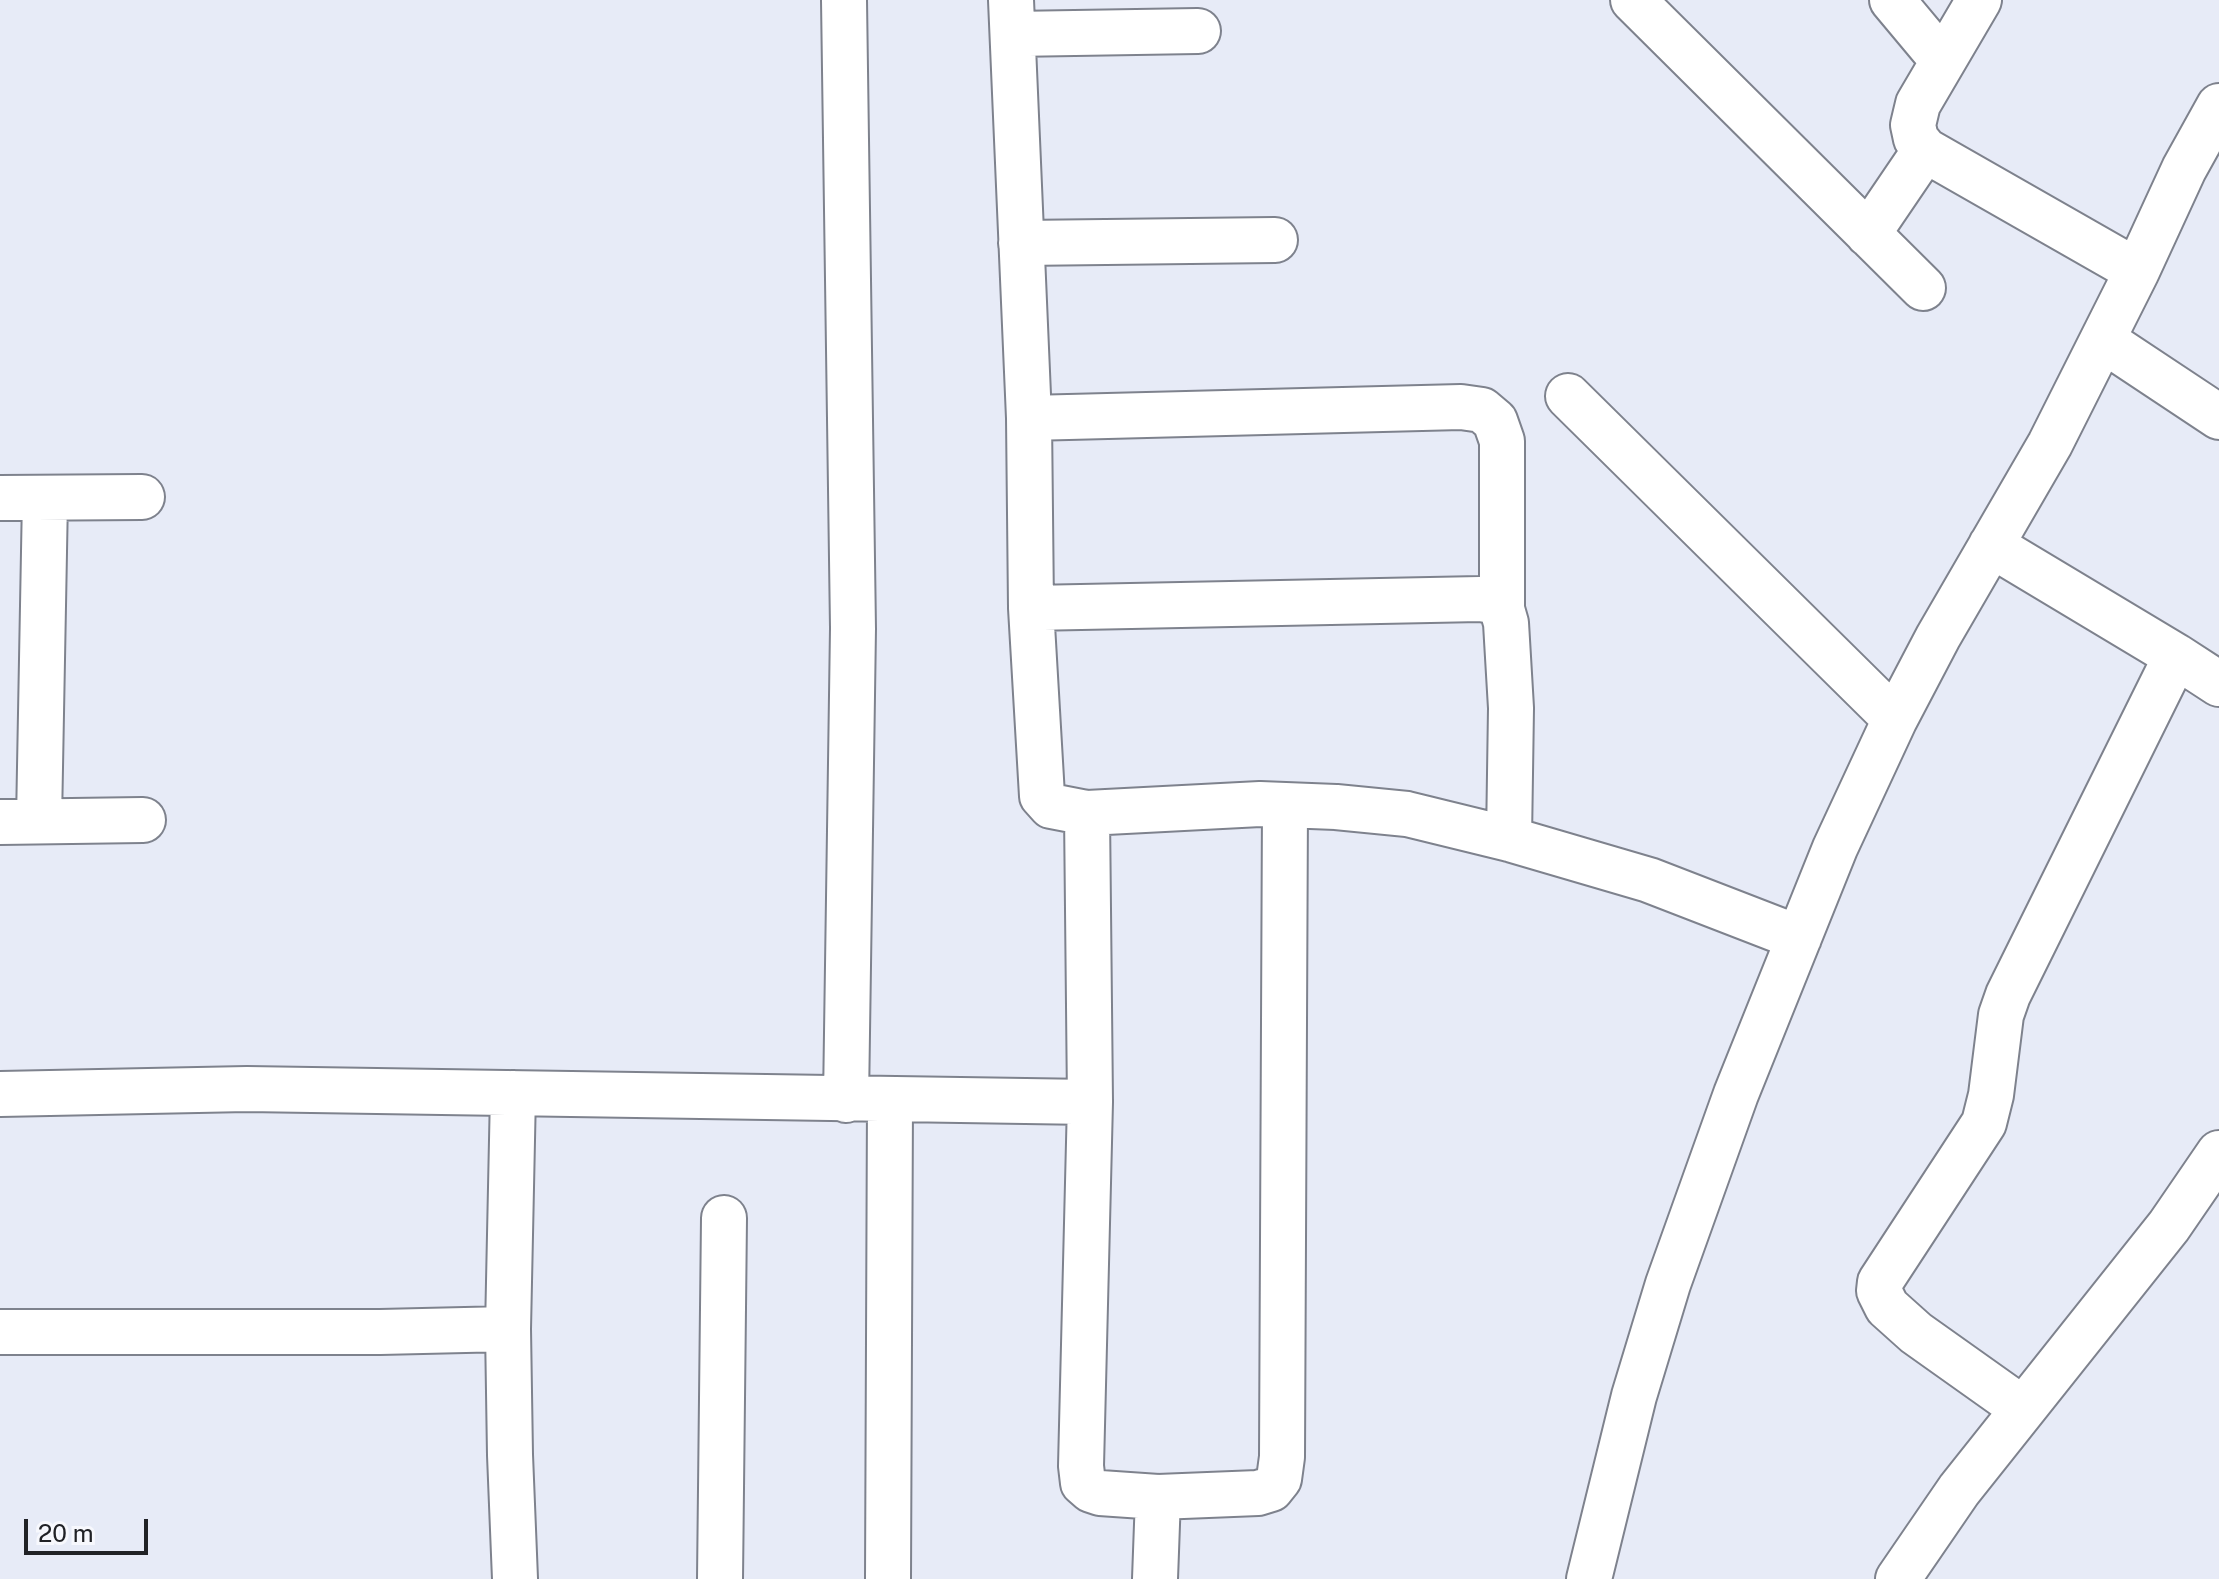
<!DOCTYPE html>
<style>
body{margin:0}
#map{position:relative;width:2219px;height:1579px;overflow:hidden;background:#e7ebf7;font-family:"Public Sans",sans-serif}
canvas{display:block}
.scale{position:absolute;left:24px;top:1519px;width:124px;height:36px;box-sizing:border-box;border:4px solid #212226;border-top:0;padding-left:10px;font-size:24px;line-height:28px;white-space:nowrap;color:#212226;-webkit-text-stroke:6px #f7f8fd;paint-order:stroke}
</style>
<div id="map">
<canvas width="2219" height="1579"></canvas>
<div class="scale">20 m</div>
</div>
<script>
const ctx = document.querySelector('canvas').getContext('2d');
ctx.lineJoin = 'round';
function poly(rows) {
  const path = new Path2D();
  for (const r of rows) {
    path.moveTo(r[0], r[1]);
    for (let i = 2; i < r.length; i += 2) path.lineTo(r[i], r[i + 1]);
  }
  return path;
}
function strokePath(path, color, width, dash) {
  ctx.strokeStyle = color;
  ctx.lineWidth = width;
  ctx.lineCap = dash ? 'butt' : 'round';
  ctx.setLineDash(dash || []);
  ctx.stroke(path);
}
const street = poly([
 [844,0,853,628,846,1100],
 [1011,0,1029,418,1031,608,1042,796,1051,806,1087,813,1260,804,1336,807,1407,814,1509,839,1649,880,1799,938],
 [1633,0,1923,288],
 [1892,0,1943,61],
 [1979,0,1918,104,1913,125,1916,139,1925,150,2137,271],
 [1013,34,1198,31],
 [1868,234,1925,150],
 [1021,243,1275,240],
 [2103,340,2219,417],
 [1568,396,1895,719],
 [1029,418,1461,407,1482,410,1495,421,1502,441,1502,609],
 [0,498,142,497],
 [1991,545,2176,656,2219,684],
 [1031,608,1480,599,1493,601,1502,609,1506,623,1511,708,1509,839],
 [1087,813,1090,1102,1081,1466,1083,1483,1091,1490,1100,1493,1158,1497,1155,1579],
 [39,821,45,498],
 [0,822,143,820],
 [513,1093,508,1329,510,1455,515,1579],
 [0,1094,247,1089,1090,1102],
 [0,1332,380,1332,508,1329],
 [2023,1409,1916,1333,1887,1307,1879,1291,1880,1282,1984,1123,1991,1095,2001,1015,2008,995,2176,656],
 [1158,1497,1258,1493,1271,1489,1279,1479,1282,1457,1285,805],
 [720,1579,724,1218],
 [888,1579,890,1101],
 [1589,1579,1634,1396,1668,1284,1736,1094,1835,848,1895,719,1938,637,2050,444,2137,271,2184,169,2219,106],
 [1898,1579,1959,1490,2169,1226,2219,1153]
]);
strokePath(street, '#7e828d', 48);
strokePath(street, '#fff', 44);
</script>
